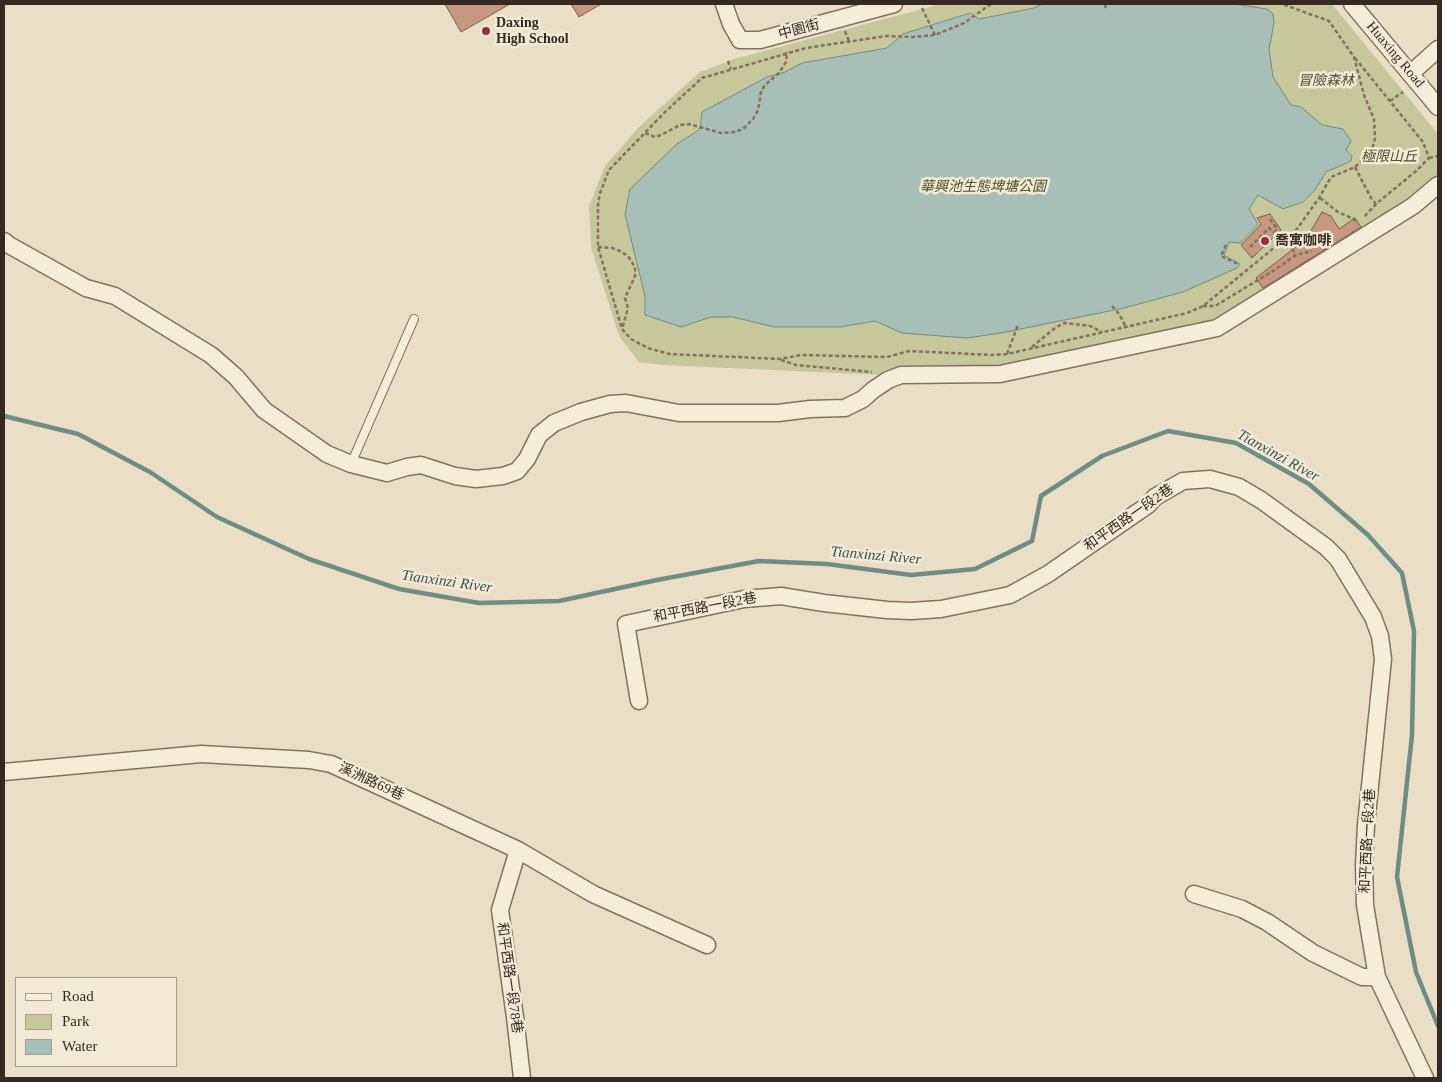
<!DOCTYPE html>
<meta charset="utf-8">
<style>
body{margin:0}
#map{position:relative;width:1442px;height:1082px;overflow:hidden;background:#ebdec7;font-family:"Times New Roman",serif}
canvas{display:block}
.frame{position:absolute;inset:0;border:5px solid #362a20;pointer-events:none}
.legend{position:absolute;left:15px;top:977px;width:162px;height:90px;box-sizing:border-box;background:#f3e9d6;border:1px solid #a79d8d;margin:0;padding:6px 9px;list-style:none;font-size:15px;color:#362a20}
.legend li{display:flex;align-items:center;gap:10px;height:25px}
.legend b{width:25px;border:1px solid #a79d8d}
</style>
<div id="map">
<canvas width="1442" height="1082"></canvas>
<div class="frame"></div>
<ul class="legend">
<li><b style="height:6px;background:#f6ecda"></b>Road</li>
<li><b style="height:14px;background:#c6c89c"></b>Park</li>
<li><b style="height:14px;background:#a8bfb7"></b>Water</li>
</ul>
</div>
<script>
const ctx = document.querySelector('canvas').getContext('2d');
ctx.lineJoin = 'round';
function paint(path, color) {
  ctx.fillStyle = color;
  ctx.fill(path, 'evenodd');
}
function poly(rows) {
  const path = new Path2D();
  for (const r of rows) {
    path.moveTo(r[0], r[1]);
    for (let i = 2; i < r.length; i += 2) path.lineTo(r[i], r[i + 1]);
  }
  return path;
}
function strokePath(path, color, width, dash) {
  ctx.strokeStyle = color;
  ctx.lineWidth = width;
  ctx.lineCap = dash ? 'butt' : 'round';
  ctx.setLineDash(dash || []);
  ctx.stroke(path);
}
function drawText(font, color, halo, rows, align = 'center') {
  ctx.font = font + ' "Times New Roman","Noto Sans TC",serif';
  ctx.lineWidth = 5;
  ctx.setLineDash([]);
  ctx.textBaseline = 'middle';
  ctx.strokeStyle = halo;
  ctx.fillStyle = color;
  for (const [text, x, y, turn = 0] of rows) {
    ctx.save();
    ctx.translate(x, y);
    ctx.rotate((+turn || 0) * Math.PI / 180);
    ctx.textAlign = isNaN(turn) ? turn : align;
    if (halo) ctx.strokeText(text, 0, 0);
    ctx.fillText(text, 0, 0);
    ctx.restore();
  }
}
const green = poly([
 [941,4,1332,4,1438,134,1438,175,1402,205,1234,310,1197,328,1004,371,881,375,663,365,639,362,619,336,591,247,589,206,605,166,640,126,700,72,734,59]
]);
const water = poly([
 [1042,4,1235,4,1267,9,1273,14,1274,23,1269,49,1273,77,1291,105,1301,107,1322,125,1343,129,1351,141,1346,150,1352,156,1351,161,1326,172,1315,190,1303,202,1283,209,1258,195,1249,209,1258,224,1240,243,1229,242,1224,255,1240,264,1237,268,1183,292,1124,308,1001,333,967,338,902,333,875,321,839,327,774,327,733,317,711,317,681,327,645,315,645,296,625,214,630,189,677,144,700,129,702,112,767,77,785,72,802,63,887,48,903,34,970,13,979,19,1034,8,1042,4]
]);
const stream = poly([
 [4,416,78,434,150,472,217,517,309,559,399,589,479,603,559,601,657,580,759,561,827,564,911,575,975,569,1032,541,1041,496,1102,456,1168,431,1236,443,1309,484,1368,535,1402,573,1414,631,1412,735,1397,877,1416,972,1438,1026]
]);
const building = poly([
 [445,4,510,4,461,32,445,4],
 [571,4,601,4,579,17,571,4],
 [1322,212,1331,216,1339,229,1355,218,1361,227,1263,288,1256,278,1306,239,1322,212],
 [1270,214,1281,230,1252,258,1241,245,1261,224,1257,218,1270,214]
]);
const path = poly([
 [991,4,964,23,935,35,913,37,886,36,806,48,702,78,665,112,609,170,600,193,598,205,598,247,622,329,631,339,648,348,669,354,780,359,801,355,887,357,909,351,992,355,1007,354,1187,313,1203,306,1297,229,1319,198,1331,177,1355,167,1371,152,1375,139,1374,119,1364,95,1354,57,1329,21,1282,4],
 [1105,4,1106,9],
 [922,8,935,35],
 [845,31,849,41],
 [1355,58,1423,142,1429,158,1416,171,1376,204,1363,218],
 [728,61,731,69],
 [1390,101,1403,92],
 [645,133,655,137,661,135,680,125,689,124,721,133,735,132,743,129,753,119,758,110,761,92,765,85,779,73,786,62,787,52],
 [1429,158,1438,156],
 [1355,167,1371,198,1376,204],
 [1320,198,1338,212,1354,219,1356,224],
 [1270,219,1277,229,1274,233],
 [1226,245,1221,256,1238,264],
 [598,247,612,248,620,251,628,256,635,267,635,276,625,298,628,308,622,329],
 [1250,247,1269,228,1276,235],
 [1292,249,1296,255],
 [1112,306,1119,314,1126,327],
 [1203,306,1215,306,1273,271,1296,255,1312,251],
 [1032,347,1055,328,1064,323,1090,326,1102,332],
 [1007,354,1018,325],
 [781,360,796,365,872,372]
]);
const service = poly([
 [351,464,414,319]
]);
const minor = poly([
 [724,4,731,24,740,40,760,40,894,4],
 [1352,4,1438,107],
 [1410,74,1438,49],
 [4,241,9,245,86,288,115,296,211,355,236,377,264,410,327,454,351,464,387,473,407,467,421,465,455,476,476,479,503,476,517,471,527,459,539,435,554,423,581,412,610,404,626,403,679,413,778,413,810,409,845,408,863,399,873,390,888,380,901,375,1000,374,1217,328,1413,206,1438,185],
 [639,701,626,624,744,599,781,596,824,603,887,610,911,611,941,609,1010,595,1048,574,1148,505,1155,497,1183,481,1210,479,1239,487,1261,500,1326,547,1338,559,1373,617,1380,636,1383,659,1366,825,1364,865,1365,905,1377,977,1425,1078],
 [4,772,201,754,309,760,331,764,518,850,593,894,707,945],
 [518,850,500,910,515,1017,522,1078],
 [1194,894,1242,909,1267,922,1313,953,1362,977,1377,977]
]);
const pathBridge = poly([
 [1276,235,1292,249]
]);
const markers = [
 [486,31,5,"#8f333a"],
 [1265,241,5,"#8f333a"]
];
const poiNames = [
 ["Daxing",496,23],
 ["High School",496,39],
 ["喬寓咖啡",1275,241]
];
const streetNames = [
 ["中園街",799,30,-15],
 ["Huaxing Road",1395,55,50],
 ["和平西路一段2巷",1129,518,-35],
 ["和平西路一段2巷",705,608,-11],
 ["溪洲路69巷",371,782,25],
 ["和平西路一段2巷",1368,841,-87],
 ["和平西路一段78巷",509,978,82]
];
const parkNames = [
 ["冒險森林",1326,81],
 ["極限山丘",1389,157],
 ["華興池生態埤塘公園",983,187]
];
const waterNames = [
 ["Tianxinzi River",1278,456,29],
 ["Tianxinzi River",876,556,5],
 ["Tianxinzi River",447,582,8]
];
paint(green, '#c6c89c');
paint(water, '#a8bfb7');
strokePath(water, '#6f8d83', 1);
strokePath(stream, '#6f8d83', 4.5);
paint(building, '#c69880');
strokePath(building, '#825a46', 1);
strokePath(service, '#85705e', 10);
strokePath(minor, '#85705e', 19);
strokePath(path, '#85705e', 2.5, [4, 2.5]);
strokePath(service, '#f6ecda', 8);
strokePath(minor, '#f6ecda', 16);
strokePath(pathBridge, '#85705e', 2.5, [4, 2.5]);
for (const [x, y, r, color] of markers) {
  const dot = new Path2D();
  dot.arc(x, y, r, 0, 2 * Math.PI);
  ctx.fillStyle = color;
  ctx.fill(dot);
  strokePath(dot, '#f3e9d6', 2);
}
drawText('bold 14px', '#362a20', '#f3e9d6', poiNames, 'left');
drawText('14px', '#362a20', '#f3e9d6', streetNames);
drawText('italic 14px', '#4a5129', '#f3e9d6', parkNames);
drawText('italic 15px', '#315550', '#f3e9d6', waterNames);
</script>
